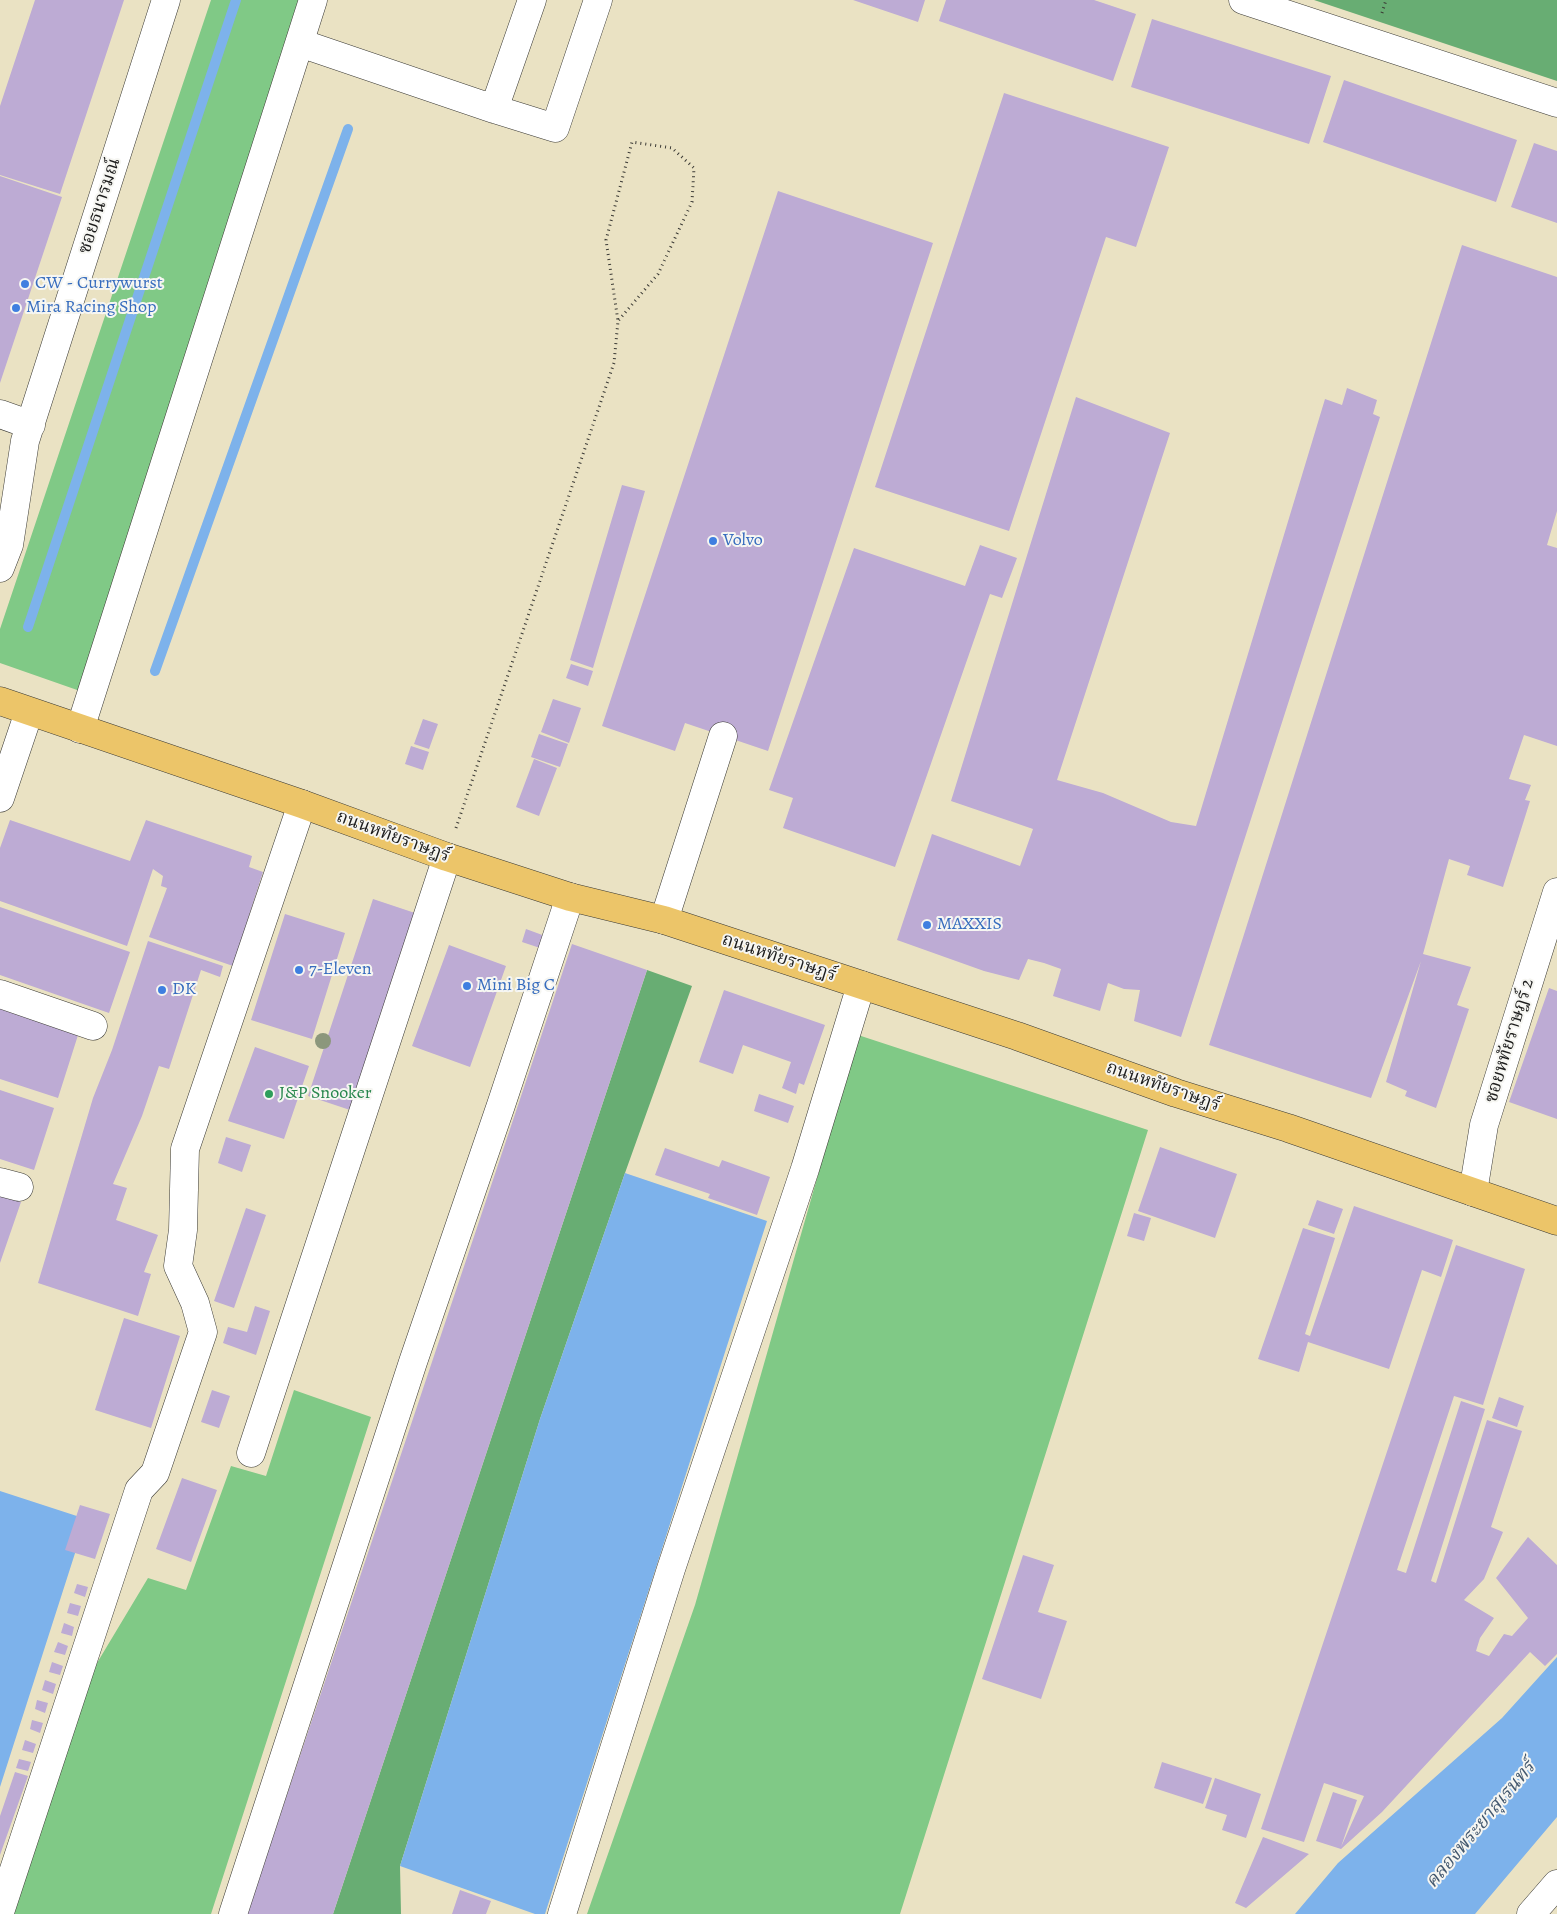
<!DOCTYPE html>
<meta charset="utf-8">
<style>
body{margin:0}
canvas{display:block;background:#eae2c3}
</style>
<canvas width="1557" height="1914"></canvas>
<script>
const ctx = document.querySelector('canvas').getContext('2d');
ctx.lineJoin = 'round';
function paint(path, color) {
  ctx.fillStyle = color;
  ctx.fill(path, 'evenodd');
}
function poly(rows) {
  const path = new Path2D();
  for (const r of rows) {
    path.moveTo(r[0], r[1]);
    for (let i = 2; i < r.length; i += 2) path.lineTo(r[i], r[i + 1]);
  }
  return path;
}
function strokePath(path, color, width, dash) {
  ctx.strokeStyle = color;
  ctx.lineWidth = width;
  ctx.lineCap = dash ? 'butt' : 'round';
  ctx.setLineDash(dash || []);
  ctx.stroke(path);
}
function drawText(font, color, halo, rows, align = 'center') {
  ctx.font = font + ' Alegreya,"Noto Serif Thai",serif';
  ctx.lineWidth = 4;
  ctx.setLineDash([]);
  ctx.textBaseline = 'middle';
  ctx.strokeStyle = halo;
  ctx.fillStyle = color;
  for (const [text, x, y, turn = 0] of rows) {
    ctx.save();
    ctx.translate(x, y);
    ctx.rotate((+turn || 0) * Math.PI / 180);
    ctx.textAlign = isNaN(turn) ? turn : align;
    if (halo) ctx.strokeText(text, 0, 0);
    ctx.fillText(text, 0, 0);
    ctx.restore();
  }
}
const green = poly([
 [211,0,309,0,80,691,0,663,0,629],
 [858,1035,1148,1130,900,1914,587,1914,695,1605],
 [294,1390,371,1417,211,1914,11,1914,94,1668,148,1578,186,1590,231,1466,266,1476]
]);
const forest = poly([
 [1314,0,1557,0,1557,81],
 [647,970,692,986,625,1173,540,1419,400,1866,401,1914,333,1914]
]);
const water = poly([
 [625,1173,767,1221,545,1914,535,1914,400,1866,540,1419],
 [0,1491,86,1519,0,1787],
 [1557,1657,1557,1817,1475,1914,1295,1914,1338,1863,1502,1718]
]);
const stream = poly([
 [28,627,236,0],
 [155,671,348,129]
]);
const building = poly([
 [35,0,124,0,60,194,0,175,0,106],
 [853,0,925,0,918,22],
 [946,0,1094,0,1136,14,1113,81,939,21],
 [1152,19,1331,76,1309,144,1131,87],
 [1344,80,1517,140,1496,202,1323,142],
 [1004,93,1169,147,1136,247,1106,237,1009,531,875,487],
 [1534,143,1557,151,1557,223,1511,207],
 [0,176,62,197,0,383],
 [778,191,933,243,768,751,685,723,675,751,602,726],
 [1462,245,1557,277,1557,511,1547,545,1557,548,1557,746,1524,735,1509,779,1531,785,1525,800,1530,801,1503,887,1467,875,1470,866,1449,859,1423,954,1471,967,1457,1005,1469,1009,1436,1108,1405,1096,1407,1091,1386,1082,1421,961,1371,1098,1209,1045],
 [1347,388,1377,400,1373,414,1380,417,1181,1037,1134,1021,1140,990,1124,989,1108,983,1100,1011,1053,996,1061,969,1044,963,1028,959,1019,980,984,971,897,940,932,834,1020,866,1033,829,951,801,1076,397,1170,433,1057,780,1103,793,1171,822,1196,826,1325,399,1342,405],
 [622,485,645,491,593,668,570,660],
 [980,545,1017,558,1002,598,990,594,895,867,783,828,793,798,769,790,854,548,965,586],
 [571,664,593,671,588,686,566,678],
 [553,699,581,708,569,743,541,732],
 [423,719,438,724,429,749,414,744],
 [539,734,568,744,560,767,531,757],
 [411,746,429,752,423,770,405,764],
 [534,759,557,768,539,816,516,807],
 [10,820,130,861,146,820,252,856,249,867,263,872,233,966,149,937,167,888,161,886,163,876,153,869,127,946,0,901,0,848],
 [373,899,415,913,350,1110,308,1096],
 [0,907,130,952,109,1013,0,975],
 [285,914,345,933,312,1039,251,1020],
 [526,929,545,936,540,948,522,942],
 [148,941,223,966,220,977,201,970,169,1069,159,1066,142,1116,113,1184,127,1188,116,1220,158,1235,144,1272,151,1274,138,1316,38,1283,93,1098,112,1050],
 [572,944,647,970,333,1914,247,1914],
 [449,945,506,966,470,1067,412,1046],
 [1549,988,1557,991,1557,1119,1509,1102],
 [724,990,825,1025,804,1085,799,1083,796,1094,782,1088,791,1062,743,1045,733,1074,699,1062],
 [0,1007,79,1032,58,1098,0,1079],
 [255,1047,309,1066,284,1139,228,1121],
 [0,1090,54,1108,34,1170,0,1159],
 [759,1094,794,1106,788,1123,754,1111],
 [226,1137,251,1145,242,1172,218,1163],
 [1160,1147,1237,1174,1215,1238,1138,1211],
 [665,1148,719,1167,722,1160,770,1177,757,1215,708,1198,710,1194,655,1175],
 [0,1195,21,1202,0,1263],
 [1317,1200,1343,1209,1334,1234,1308,1225],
 [1354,1206,1453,1240,1441,1277,1422,1270,1389,1369,1308,1342,1299,1372,1258,1359,1303,1228,1335,1238,1305,1334,1310,1336],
 [246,1208,266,1215,234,1308,214,1301],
 [1134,1213,1151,1218,1144,1241,1127,1236],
 [1456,1245,1525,1269,1483,1405,1454,1396,1397,1570,1406,1573,1461,1401,1485,1409,1431,1581,1436,1583,1487,1420,1522,1431,1491,1527,1503,1532,1484,1579,1464,1600,1494,1618,1480,1638,1476,1651,1489,1656,1504,1634,1512,1636,1528,1618,1496,1578,1528,1537,1557,1565,1557,1654,1545,1666,1530,1652,1382,1812,1341,1849,1316,1841,1333,1792,1357,1800,1341,1847,1364,1796,1324,1783,1304,1842,1261,1829],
 [255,1306,270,1311,256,1355,223,1343,228,1327,247,1332],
 [124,1318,180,1336,151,1428,95,1410],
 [212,1390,230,1396,219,1428,201,1422],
 [1499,1397,1524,1406,1517,1427,1492,1418],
 [182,1478,217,1490,191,1562,156,1549],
 [80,1505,110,1514,95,1559,65,1550],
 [1023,1555,1054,1565,1038,1612,1067,1621,1041,1699,982,1679],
 [77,1584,88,1587,85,1597,74,1593],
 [70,1603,81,1606,78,1616,67,1613],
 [64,1623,74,1627,72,1636,61,1633],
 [58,1642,68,1646,65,1655,54,1652],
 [52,1662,63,1666,60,1675,49,1672],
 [45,1680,56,1684,53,1694,42,1690],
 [37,1700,48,1703,45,1713,35,1709],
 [32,1720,43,1723,40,1733,30,1729],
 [25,1740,36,1744,33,1753,22,1750],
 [19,1759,31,1762,28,1771,16,1768],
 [1162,1762,1212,1778,1203,1804,1154,1788],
 [15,1772,28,1776,0,1855,0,1816],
 [1215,1778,1261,1794,1246,1838,1222,1830,1227,1815,1205,1808],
 [1263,1837,1309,1854,1246,1908,1235,1903],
 [460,1890,491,1901,486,1914,452,1914]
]);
const path = poly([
 [1382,13,1386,0],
 [456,828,614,363,618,321,606,240,632,142,672,148,694,168,692,202,658,274,618,321]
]);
const minor = poly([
 [1243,0,1557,103],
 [300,43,494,109,555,128,598,0],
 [494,109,532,0],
 [0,414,31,425],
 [0,568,9,545,25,441,166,0],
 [80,729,313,0],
 [0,798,29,712],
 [664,920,723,736],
 [0,994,93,1026],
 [0,1182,19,1187],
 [1473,1192,1484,1125,1557,892],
 [251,1453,447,857],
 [0,1912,139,1490,155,1473,203,1332,195,1303,178,1266,183,1230,185,1149,302,804],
 [233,1914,413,1362,501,1105,570,897],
 [562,1914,671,1569,805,1169,861,985],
 [1531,1914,1557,1884]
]);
const major = poly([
 [0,701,302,804,447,857,570,897,664,920,1017,1036,1176,1093,1288,1128,1557,1221]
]);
const trees = [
 [323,1041]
];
const markers = [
 [25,284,5,"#3f7fe0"],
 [16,308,5,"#3f7fe0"],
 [713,541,5,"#3f7fe0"],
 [927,925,5,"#3f7fe0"],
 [299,970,5,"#3f7fe0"],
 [467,986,5,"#3f7fe0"],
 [162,990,5,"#3f7fe0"],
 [269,1094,5,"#2e9e5b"]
];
const streetNames = [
 ["ซอยธนารมณ์",100,206,-72],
 ["ถนนหทัยราษฎร์",393,837,20],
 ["ถนนหทัยราษฎร์",779,958,18],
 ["ซอยหทัยราษฎร์ 2",1510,1041,-73],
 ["ถนนหทัยราษฎร์",1163,1087,19]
];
const shopNames = [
 ["CW - Currywurst",35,284],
 ["Mira Racing Shop",26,308],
 ["Volvo",723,541],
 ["MAXXIS",937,925],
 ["7-Eleven",309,970],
 ["Mini Big C",477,986],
 ["DK",172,990]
];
const leisureNames = [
 ["J&P Snooker",279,1094]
];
const waterNames = [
 ["คลองพระยาสุเรนทร์",1481,1825,-50]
];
paint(green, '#80c986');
paint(forest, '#68ad73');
paint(water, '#7db2eb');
strokePath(stream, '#7db2eb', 10);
paint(building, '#bdabd4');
strokePath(minor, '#3b3a35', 29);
strokePath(major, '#3b3a35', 29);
strokePath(path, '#3b3a35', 3, [1, 4]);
strokePath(minor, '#fff', 28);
strokePath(major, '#ecc569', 28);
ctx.fillStyle = '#8c977c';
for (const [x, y] of trees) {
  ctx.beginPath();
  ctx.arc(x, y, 8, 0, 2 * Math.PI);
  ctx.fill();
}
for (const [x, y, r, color] of markers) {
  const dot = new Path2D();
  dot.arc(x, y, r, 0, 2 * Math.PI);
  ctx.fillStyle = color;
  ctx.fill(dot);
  strokePath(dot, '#f6f6f2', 2);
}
drawText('18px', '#1c1c1c', '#f6f6f2', streetNames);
drawText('18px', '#366cbe', '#f6f6f2', shopNames, 'left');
drawText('18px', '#27864d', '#f6f6f2', leisureNames, 'left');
drawText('italic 19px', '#43586f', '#f6f6f2', waterNames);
</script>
